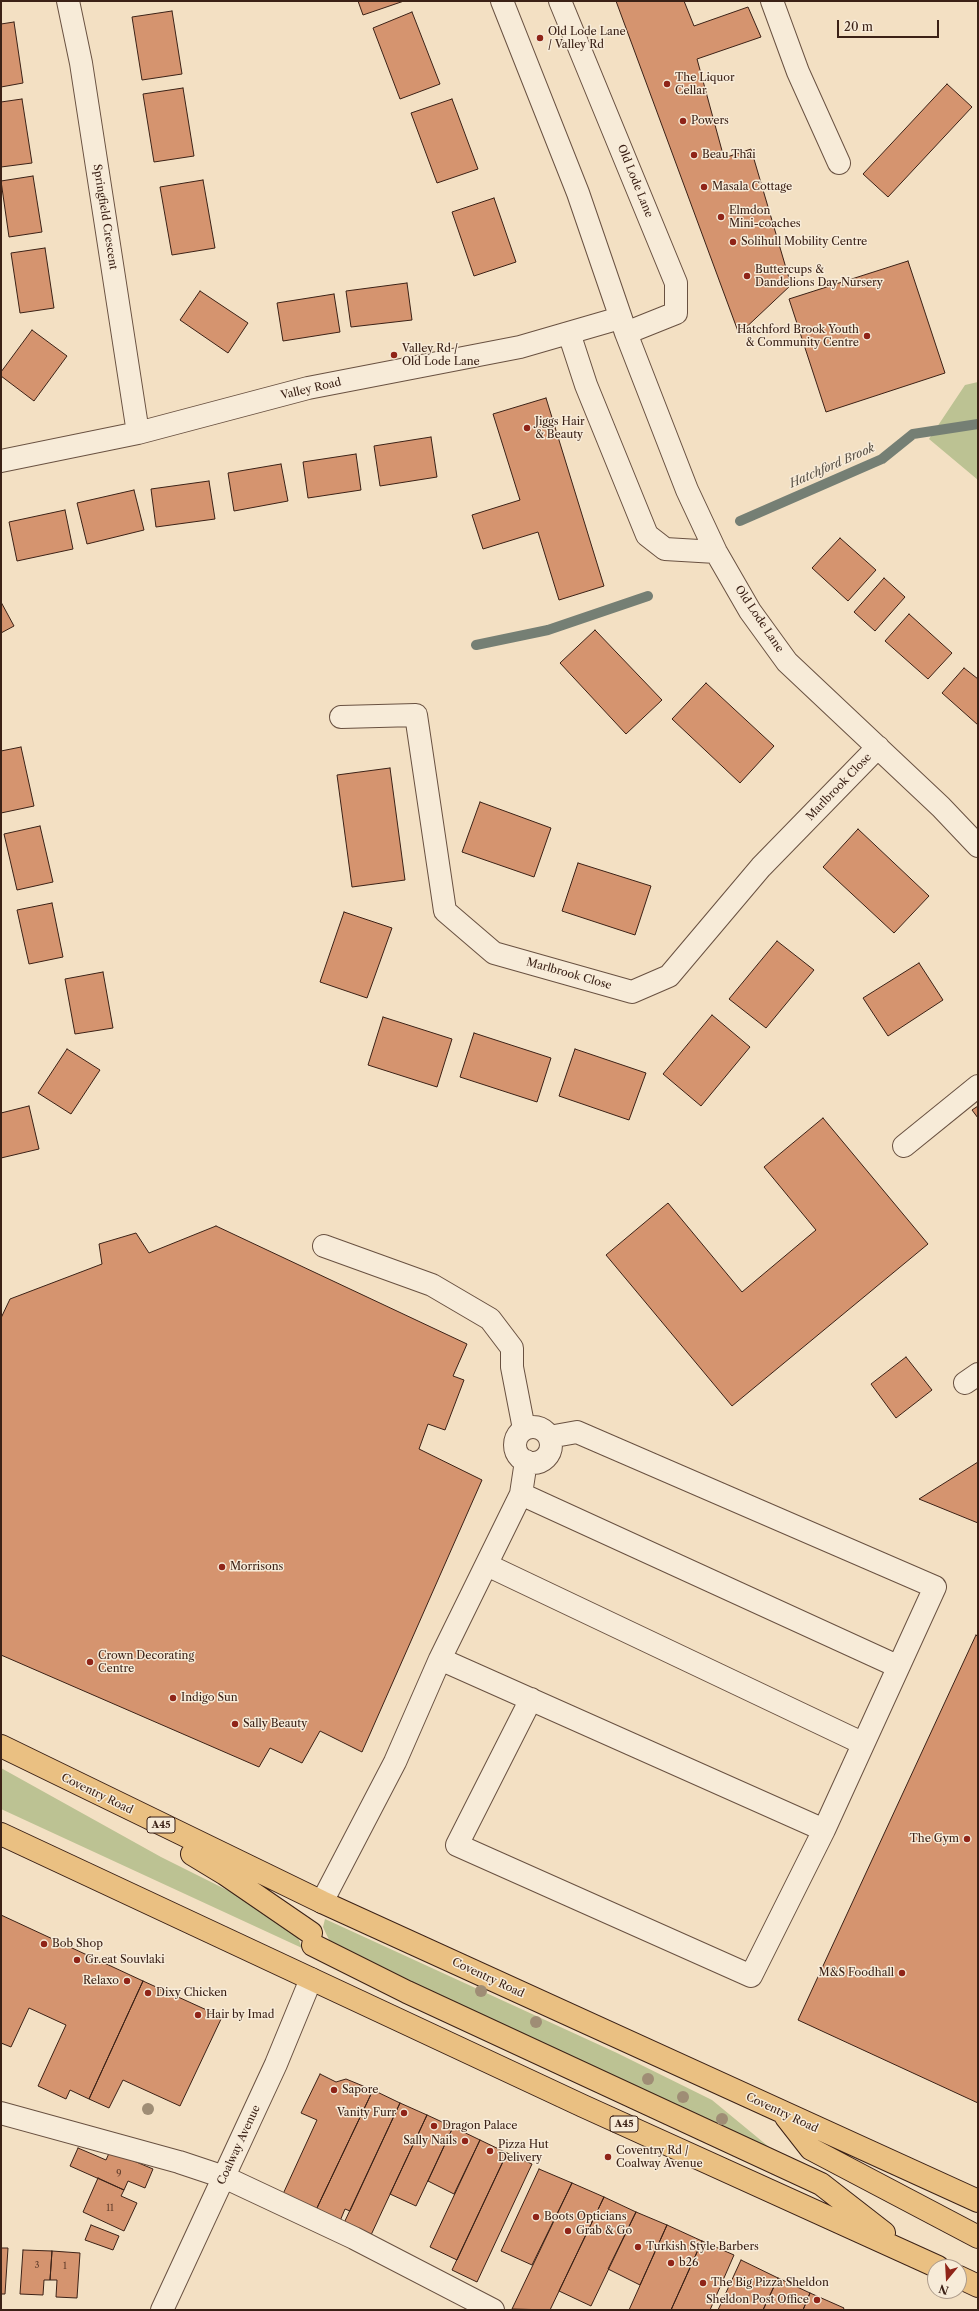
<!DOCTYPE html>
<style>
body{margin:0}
#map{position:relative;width:979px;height:2311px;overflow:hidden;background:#f3e0c3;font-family:"Libre Caslon Text",serif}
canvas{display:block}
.frame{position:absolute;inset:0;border:2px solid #3b2116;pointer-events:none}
.north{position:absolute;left:927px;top:2259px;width:40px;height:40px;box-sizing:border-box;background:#f7ebd8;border:1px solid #ac9a8a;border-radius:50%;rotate:198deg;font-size:11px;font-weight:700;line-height:16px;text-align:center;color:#3b2116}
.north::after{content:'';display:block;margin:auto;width:14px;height:18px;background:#8f2418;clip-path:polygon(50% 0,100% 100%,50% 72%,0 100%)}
.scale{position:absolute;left:837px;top:20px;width:102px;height:18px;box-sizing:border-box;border:2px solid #3b2116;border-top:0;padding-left:5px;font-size:12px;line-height:14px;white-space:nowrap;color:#3b2116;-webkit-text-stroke:3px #f7ebd8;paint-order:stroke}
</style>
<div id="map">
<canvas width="979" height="2311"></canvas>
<div class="frame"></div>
<div class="north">N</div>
<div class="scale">20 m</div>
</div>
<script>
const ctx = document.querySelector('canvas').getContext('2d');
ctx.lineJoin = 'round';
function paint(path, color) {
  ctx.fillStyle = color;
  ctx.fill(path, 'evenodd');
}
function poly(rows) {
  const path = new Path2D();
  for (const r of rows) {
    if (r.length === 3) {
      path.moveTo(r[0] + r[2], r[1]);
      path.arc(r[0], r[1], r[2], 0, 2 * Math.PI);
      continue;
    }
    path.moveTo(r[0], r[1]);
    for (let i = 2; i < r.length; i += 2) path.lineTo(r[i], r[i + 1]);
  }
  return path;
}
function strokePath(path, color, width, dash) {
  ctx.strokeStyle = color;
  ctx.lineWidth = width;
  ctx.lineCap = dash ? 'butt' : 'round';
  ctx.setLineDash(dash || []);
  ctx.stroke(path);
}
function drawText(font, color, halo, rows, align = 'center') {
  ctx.font = font + ' "Libre Caslon Text",serif';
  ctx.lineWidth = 3;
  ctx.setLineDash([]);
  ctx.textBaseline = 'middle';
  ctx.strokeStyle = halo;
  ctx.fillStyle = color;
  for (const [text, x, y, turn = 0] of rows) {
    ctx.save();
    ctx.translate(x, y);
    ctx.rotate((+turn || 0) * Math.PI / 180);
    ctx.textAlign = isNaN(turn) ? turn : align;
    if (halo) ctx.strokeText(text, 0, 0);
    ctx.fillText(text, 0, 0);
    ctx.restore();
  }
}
const green = poly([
 [978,382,978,480,929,439,965,385],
 [1,1768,161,1857,253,1903,297,1935,302,1948,1,1809],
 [325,1919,617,2053,712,2100,769,2147,762,2154,330,1942,323,1927]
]);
const stream = poly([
 [740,521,882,459,913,434,978,424],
 [476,645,548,630,648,596]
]);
const building = poly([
 [358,1,404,1,363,15,358,1],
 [616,1,684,1,694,26,748,7,761,37,697,59,724,158,751,149,791,285,739,334,616,1],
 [172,11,182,74,142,80,132,17,172,11],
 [412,12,440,84,400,99,373,28,412,12],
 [14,22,23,83,1,87,1,24,14,22],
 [947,84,972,107,888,197,863,174,947,84],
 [183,88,194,156,154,162,143,94,183,88],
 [22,99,32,163,1,167,1,102,22,99],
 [452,99,478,169,437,183,411,113,452,99],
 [33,176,42,232,9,237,1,181,33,176],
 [203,180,215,248,172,255,160,187,203,180],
 [494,198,516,262,474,276,452,212,494,198],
 [45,248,54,308,20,313,11,253,45,248],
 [908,261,945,373,826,412,789,299,908,261],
 [407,283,412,320,351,327,346,291,407,283],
 [200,291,248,323,228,353,180,320,200,291],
 [334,294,340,332,283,341,277,303,334,294],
 [32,330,67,356,34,401,1,376,1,372,32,330],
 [546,398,604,586,559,600,538,532,483,549,472,515,520,500,493,414,546,398],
 [431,437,437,477,380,486,374,446,431,437],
 [356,454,361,490,308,498,303,462,356,454],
 [281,464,288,501,234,511,228,473,281,464],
 [209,481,215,519,156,527,151,489,209,481],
 [134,490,144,530,87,544,77,503,134,490],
 [65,510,73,549,17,561,9,522,65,510],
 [840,538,876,570,848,601,812,568,840,538],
 [884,578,905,597,875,631,854,612,884,578],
 [1,602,14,626,1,633,1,602],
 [909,614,952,653,928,679,885,641,909,614],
 [595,630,662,700,626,734,560,663,595,630],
 [964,668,978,679,978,725,942,693,964,668],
 [706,683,774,746,740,783,672,719,706,683],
 [21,747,34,806,1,813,1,751,21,747],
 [390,768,405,880,352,887,337,775,390,768],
 [480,802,551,828,534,877,462,852,480,802],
 [40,826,53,882,17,890,4,834,40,826],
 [858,829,929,896,894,933,823,867,858,829],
 [578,863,651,886,635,935,562,911,578,863],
 [52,903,63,957,29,964,17,910,52,903],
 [344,912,392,928,367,998,320,982,344,912],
 [777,941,814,970,766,1028,729,999,777,941],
 [919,963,943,1000,888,1036,863,998,919,963],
 [103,972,113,1028,75,1034,65,979,103,972],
 [712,1015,750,1047,701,1106,663,1074,712,1015],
 [383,1017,452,1039,437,1087,368,1065,383,1017],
 [474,1033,551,1058,537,1102,460,1077,474,1033],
 [67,1049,100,1070,71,1114,38,1093,67,1049],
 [575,1049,646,1073,629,1120,559,1096,575,1049],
 [29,1106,39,1149,1,1158,1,1113,29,1106],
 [978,1106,978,1118,972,1110,978,1106],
 [823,1118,928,1244,732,1406,606,1255,668,1203,742,1292,816,1230,764,1167,823,1118],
 [216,1226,467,1344,453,1376,464,1380,445,1430,428,1424,419,1449,482,1480,362,1752,320,1731,302,1763,270,1748,259,1767,1,1655,1,1318,10,1299,102,1264,99,1244,136,1233,149,1253,216,1226],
 [906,1357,932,1390,896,1418,871,1384,906,1357],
 [978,1462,978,1523,919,1499,978,1462],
 [976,1635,978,1637,978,2103,798,2020,976,1635],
 [1,1915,143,1981,89,2099,70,2090,66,2099,38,2086,66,2025,29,2008,11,2047,1,2043,1,1915],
 [143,1981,222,2017,180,2106,123,2080,109,2108,89,2099,143,1981],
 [320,2074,336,2082,346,2079,373,2090,316,2210,283,2194,317,2120,301,2113,320,2074],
 [373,2090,400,2103,350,2211,345,2209,340,2221,316,2210,373,2090],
 [400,2103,427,2115,371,2235,344,2223,400,2103],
 [427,2115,453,2127,416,2206,390,2194,427,2115],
 [453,2127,480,2140,454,2194,428,2181,453,2127],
 [480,2140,507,2153,457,2260,430,2247,480,2140],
 [78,2148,106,2160,110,2151,153,2169,145,2188,128,2181,124,2190,70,2166,78,2148],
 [507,2153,532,2164,477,2282,452,2270,507,2153],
 [539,2169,572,2183,532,2265,501,2251,539,2169],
 [98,2178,124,2190,121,2196,137,2203,124,2231,83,2212,98,2178],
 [572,2183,604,2197,550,2310,512,2309,572,2183],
 [604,2197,636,2212,591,2306,559,2291,604,2197],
 [636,2212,667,2225,640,2285,608,2269,636,2212],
 [91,2225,119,2236,113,2250,85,2240,91,2225],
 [667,2225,702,2241,671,2310,629,2310,667,2225],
 [702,2241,734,2255,710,2310,671,2310,702,2241],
 [1,2248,8,2248,5,2294,1,2294,1,2248],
 [23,2250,52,2251,50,2280,44,2280,43,2295,20,2294,23,2250],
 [52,2251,80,2253,77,2298,56,2297,57,2280,50,2280,52,2251],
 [741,2260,778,2278,763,2310,718,2310,741,2260],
 [778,2278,810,2293,803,2310,763,2310,778,2278],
 [810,2293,844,2308,843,2310,803,2310,810,2293]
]);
const minor = poly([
 [68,1,81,63,138,433],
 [502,1,578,193,626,333,687,490,716,552,750,611,787,662,941,807,978,846],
 [560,1,676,283,676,313,626,333],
 [772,1,798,72,839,163],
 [569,333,586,385,647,535,665,549,716,552],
 [1,461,138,433,308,388,520,347,620,318],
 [341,717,416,715,445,911,494,953,632,992,669,976,761,867,878,747],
 [904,1146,978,1086],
 [324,1246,432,1285,490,1319,512,1348,512,1367,524,1429],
 [965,1383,978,1374],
 [533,1445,18],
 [521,1494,897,1666],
 [487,1565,862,1743],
 [440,1659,824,1830,935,1587,577,1432,549,1437],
 [531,1699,457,1845,751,1976,824,1830],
 [322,1902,395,1762,440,1659,521,1494,526,1461],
 [1,2113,179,2162,224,2177,354,2238,493,2310],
 [162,2310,276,2064,311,1979]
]);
const highway = poly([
 [1,1746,322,1902,978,2201],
 [1,1834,583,2106,938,2267],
 [192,1854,225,1874,311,1933],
 [313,1945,407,1992,821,2184,884,2233],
 [786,2117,811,2149,978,2237],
 [959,2277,978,2286]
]);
const trees = [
 [481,1991],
 [536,2022],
 [648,2079],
 [683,2097],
 [148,2109],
 [722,2119]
];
const markers = [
 [540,38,4,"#8f2418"],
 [667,84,4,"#8f2418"],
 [683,121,4,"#8f2418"],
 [694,155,4,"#8f2418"],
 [704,187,4,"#8f2418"],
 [721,217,4,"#8f2418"],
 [733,242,4,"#8f2418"],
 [747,276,4,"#8f2418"],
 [867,336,4,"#8f2418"],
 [394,355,4,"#8f2418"],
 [527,428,4,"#8f2418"],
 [222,1567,4,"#8f2418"],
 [90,1662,4,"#8f2418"],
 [173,1698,4,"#8f2418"],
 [235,1724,4,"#8f2418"],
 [967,1839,4,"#8f2418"],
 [44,1944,4,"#8f2418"],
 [77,1960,4,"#8f2418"],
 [902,1973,4,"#8f2418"],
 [127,1981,4,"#8f2418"],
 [148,1993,4,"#8f2418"],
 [198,2015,4,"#8f2418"],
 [334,2090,4,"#8f2418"],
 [404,2113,4,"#8f2418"],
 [434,2126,4,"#8f2418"],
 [465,2141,4,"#8f2418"],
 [490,2151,4,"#8f2418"],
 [608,2157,4,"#8f2418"],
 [536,2217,4,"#8f2418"],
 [568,2231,4,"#8f2418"],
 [638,2247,4,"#8f2418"],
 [671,2263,4,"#8f2418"],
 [703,2283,4,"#8f2418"],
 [817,2300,4,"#8f2418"]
];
const numberNames = [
 ["9",119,2173],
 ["11",110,2208],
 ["3",37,2265],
 ["1",65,2266]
];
const shields = [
 [161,1825,28],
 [624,2124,28]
];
const shieldNames = [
 ["A45",161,1825],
 ["A45",624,2124]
];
const poiNames = [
 ["Old Lode Lane",548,32],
 ["/ Valley Rd",548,45],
 ["The Liquor",675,78],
 ["Cellar",675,91],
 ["Powers",691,121],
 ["Beau Thai",702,155],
 ["Masala Cottage",712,187],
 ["Elmdon",729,211],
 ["Mini-coaches",729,224],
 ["Solihull Mobility Centre",741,242],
 ["Buttercups &",755,270],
 ["Dandelions Day Nursery",755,283],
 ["Hatchford Brook Youth",859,330,"right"],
 ["& Community Centre",859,343,"right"],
 ["Valley Rd /",402,349],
 ["Old Lode Lane",402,362],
 ["Jiggs Hair",535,422],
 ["& Beauty",535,435],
 ["Morrisons",230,1567],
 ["Crown Decorating",98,1656],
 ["Centre",98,1669],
 ["Indigo Sun",181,1698],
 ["Sally Beauty",243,1724],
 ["The Gym",959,1839,"right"],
 ["Bob Shop",52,1944],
 ["Gr.eat Souvlaki",85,1960],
 ["M&S Foodhall",894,1973,"right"],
 ["Relaxo",119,1981,"right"],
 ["Dixy Chicken",156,1993],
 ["Hair by Imad",206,2015],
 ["Sapore",342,2090],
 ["Vanity Furr",396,2113,"right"],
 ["Dragon Palace",442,2126],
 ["Sally Nails",457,2141,"right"],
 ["Pizza Hut",498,2145],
 ["Delivery",498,2158],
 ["Coventry Rd /",616,2151],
 ["Coalway Avenue",616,2164],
 ["Boots Opticians",544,2217],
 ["Grab & Go",576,2231],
 ["Turkish Style Barbers",646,2247],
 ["b26",679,2263],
 ["The Big Pizza Sheldon",711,2283],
 ["Sheldon Post Office",809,2300,"right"]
];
const streetNames = [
 ["Old Lode Lane",635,181,68],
 ["Springfield Crescent",105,217,81],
 ["Valley Road",311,389,-13],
 ["Old Lode Lane",759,619,56],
 ["Marlbrook Close",839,787,-46],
 ["Marlbrook Close",569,974,16],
 ["Coventry Road",97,1794,26],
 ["Coventry Road",488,1978,25],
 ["Coventry Road",782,2113,25],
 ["Coalway Avenue",239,2145,-65]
];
const waterNames = [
 ["Hatchford Brook",832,466,-24]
];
paint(green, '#bcc293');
strokePath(stream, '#757f74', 10);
paint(building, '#d5946f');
strokePath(building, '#3b2116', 1);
strokePath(minor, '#695141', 24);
strokePath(highway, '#3b2116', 24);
strokePath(minor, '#f7ebd8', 22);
strokePath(highway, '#eac082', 22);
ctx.fillStyle = '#9f8d75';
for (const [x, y] of trees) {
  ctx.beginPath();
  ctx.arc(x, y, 6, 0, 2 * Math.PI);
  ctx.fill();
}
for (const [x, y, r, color] of markers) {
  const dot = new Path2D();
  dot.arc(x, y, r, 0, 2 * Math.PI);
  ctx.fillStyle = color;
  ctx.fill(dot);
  strokePath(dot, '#f7ebd8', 1.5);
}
drawText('9px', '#623e2c', null, numberNames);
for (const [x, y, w] of shields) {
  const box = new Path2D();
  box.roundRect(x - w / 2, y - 8, w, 16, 3);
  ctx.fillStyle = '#f7ebd8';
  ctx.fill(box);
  strokePath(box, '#3b2116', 1);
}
drawText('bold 10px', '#3b2116', null, shieldNames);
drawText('11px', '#3b2116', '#f7ebd8', poiNames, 'left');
drawText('11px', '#3b2116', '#f7ebd8', streetNames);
drawText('italic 12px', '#585045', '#f7ebd8', waterNames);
</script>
